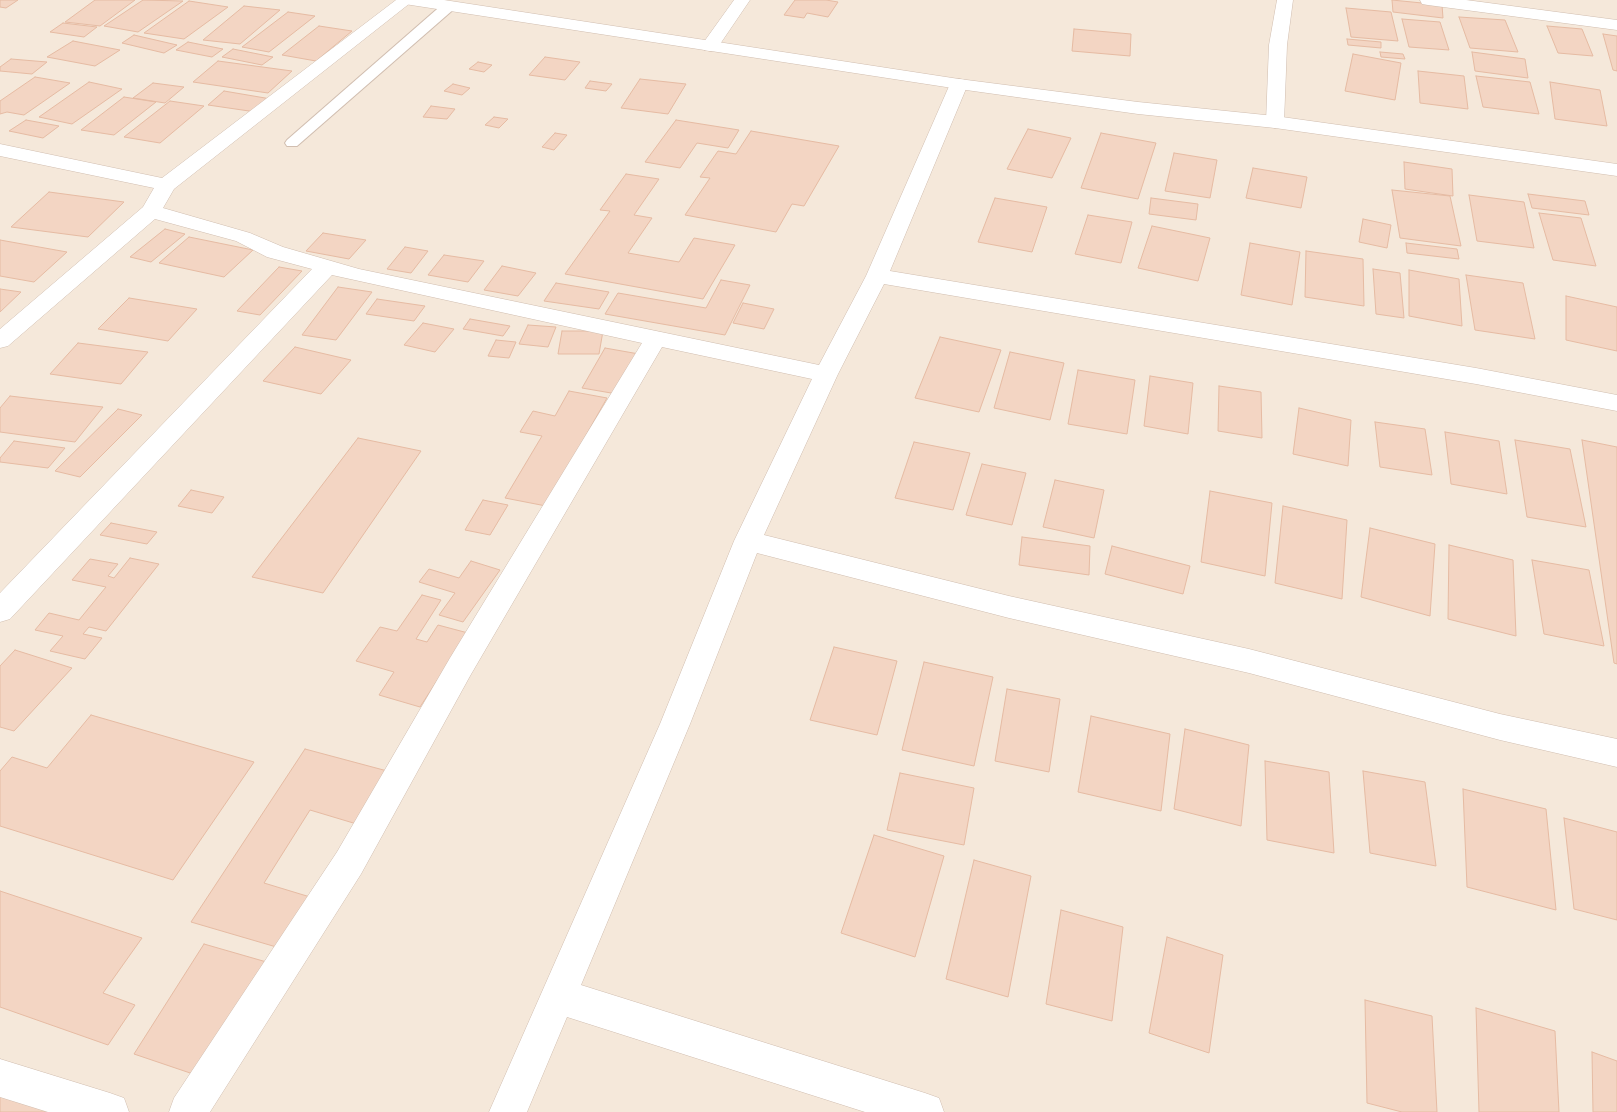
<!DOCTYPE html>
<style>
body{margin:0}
canvas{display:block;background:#fdf6ec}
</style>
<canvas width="1617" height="1112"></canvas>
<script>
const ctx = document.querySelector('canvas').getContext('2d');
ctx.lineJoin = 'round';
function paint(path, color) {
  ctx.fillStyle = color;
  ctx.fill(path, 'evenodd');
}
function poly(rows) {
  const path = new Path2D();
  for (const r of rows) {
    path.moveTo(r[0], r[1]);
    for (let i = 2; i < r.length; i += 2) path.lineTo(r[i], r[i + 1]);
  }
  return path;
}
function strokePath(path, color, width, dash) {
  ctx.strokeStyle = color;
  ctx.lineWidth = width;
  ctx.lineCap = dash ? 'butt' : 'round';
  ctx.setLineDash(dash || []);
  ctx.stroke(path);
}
const residential = poly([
 [0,0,1617,0,1617,1112,0,1112]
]);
const building = poly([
 [0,0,18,0,6,8,0,7,0,0],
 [95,0,135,0,100,26,65,22,95,0],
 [143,0,183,1,138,32,104,26,143,0],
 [795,0,826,0,838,2,828,17,807,13,804,18,784,15,795,0],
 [1392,0,1442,5,1443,18,1393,12,1392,0],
 [189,1,228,7,184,39,144,33,189,1],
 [244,6,280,10,240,44,203,40,244,6],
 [1346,8,1391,12,1398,41,1351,37,1346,8],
 [288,12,315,16,269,52,242,47,288,12],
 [1459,17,1505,20,1518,52,1470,48,1459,17],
 [1402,19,1440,22,1449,50,1409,47,1402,19],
 [63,23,97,27,84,37,50,32,63,23],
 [319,26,352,31,316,61,282,55,319,26],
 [1547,26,1582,29,1593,56,1558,53,1547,26],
 [1074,29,1131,34,1130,56,1072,51,1074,29],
 [1603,34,1617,36,1617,71,1613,70,1603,34],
 [134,35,177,45,164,53,122,43,134,35],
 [1347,39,1381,42,1381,48,1348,45,1347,39],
 [73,41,120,50,95,66,47,57,73,41],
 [188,42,223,49,212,57,176,50,188,42],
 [233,49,273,57,262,65,222,57,233,49],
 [1380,52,1403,54,1405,59,1381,57,1380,52],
 [1472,52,1525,59,1528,78,1475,71,1472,52],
 [1353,54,1401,63,1395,100,1345,91,1353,54],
 [545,57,580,62,565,80,529,75,545,57],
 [11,59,47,62,32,74,0,71,0,67,11,59],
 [218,61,292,71,268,93,193,82,218,61],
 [478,62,492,65,484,72,469,69,478,62],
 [1418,71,1464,76,1468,109,1420,103,1418,71],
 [1476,76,1530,82,1539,114,1483,107,1476,76],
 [35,77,70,83,24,115,7,112,0,114,0,101,35,77],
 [640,79,686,84,668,114,621,108,640,79],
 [590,81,612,84,606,91,585,88,590,81],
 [89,82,122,89,72,124,39,117,89,82],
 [1550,82,1600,90,1607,126,1555,119,1550,82],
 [153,83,184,87,165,103,133,98,153,83],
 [453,84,470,88,462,95,444,91,453,84],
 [224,91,271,99,256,112,208,105,224,91],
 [124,97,156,102,114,135,81,130,124,97],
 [170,101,204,106,160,143,124,137,170,101],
 [431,106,455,109,447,119,423,117,431,106],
 [494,117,508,119,499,128,485,125,494,117],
 [26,120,59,126,43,138,9,131,26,120],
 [676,120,739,130,728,148,697,143,680,168,645,162,676,120],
 [1028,129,1071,138,1052,178,1007,169,1028,129],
 [751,131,839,146,804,206,792,204,776,232,685,215,710,178,700,177,718,151,736,154,751,131],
 [555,133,567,135,554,150,542,147,555,133],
 [1101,133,1156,143,1138,199,1081,188,1101,133],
 [1174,153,1217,160,1210,198,1165,191,1174,153],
 [1404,162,1452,169,1453,196,1405,189,1404,162],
 [1253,168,1307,177,1301,208,1246,198,1253,168],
 [626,174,659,179,634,215,652,218,628,253,679,262,694,238,735,245,703,299,565,274,610,211,600,210,626,174],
 [1392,190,1450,196,1461,246,1400,238,1392,190],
 [49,192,124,202,88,237,11,227,49,192],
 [1528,194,1585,201,1589,215,1532,208,1528,194],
 [1469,195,1524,202,1534,248,1477,241,1469,195],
 [995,198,1047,207,1032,252,978,242,995,198],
 [1151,198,1198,204,1196,220,1149,214,1151,198],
 [1539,213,1581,218,1596,266,1553,260,1539,213],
 [1088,215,1132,222,1121,263,1075,254,1088,215],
 [1363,219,1391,225,1387,248,1359,242,1363,219],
 [1152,226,1210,238,1198,281,1138,268,1152,226],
 [165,229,185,234,151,262,130,257,165,229],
 [323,233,366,240,349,259,306,251,323,233],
 [189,237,253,250,224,277,159,263,189,237],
 [0,240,67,252,34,282,0,276,0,240],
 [1250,243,1300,252,1292,305,1241,295,1250,243],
 [1406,243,1457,249,1459,259,1407,253,1406,243],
 [405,247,428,251,411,273,387,269,405,247],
 [1306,251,1363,259,1364,306,1305,297,1306,251],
 [444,255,484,261,468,282,428,275,444,255],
 [502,266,536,273,518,296,484,290,502,266],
 [279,267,302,271,260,315,237,311,279,267],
 [1373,269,1400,273,1404,318,1376,314,1373,269],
 [1409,270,1459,279,1462,326,1409,316,1409,270],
 [1466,275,1523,283,1535,339,1475,330,1466,275],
 [721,280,750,285,725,335,605,314,618,293,706,308,721,280],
 [556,283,609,292,599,309,544,301,556,283],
 [338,287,372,292,336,340,302,335,338,287],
 [0,289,21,292,0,312,0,289],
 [1566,296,1617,307,1617,351,1566,340,1566,296],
 [129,298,197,309,168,341,98,329,129,298],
 [377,299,425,306,414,321,366,314,377,299],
 [743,303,774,309,764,329,733,323,743,303],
 [470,319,510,326,503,336,463,329,470,319],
 [423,323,454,329,435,352,404,345,423,323],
 [528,325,556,327,548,347,519,344,528,325],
 [562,331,603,331,599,354,558,354,562,331],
 [940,337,1001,350,979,412,915,398,940,337],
 [496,340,516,342,509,358,488,356,496,340],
 [78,343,148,352,121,384,50,374,78,343],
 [295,347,351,360,321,394,263,381,295,347],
 [605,348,639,354,617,394,582,388,605,348],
 [1010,352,1064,363,1050,420,994,408,1010,352],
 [1078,370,1135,380,1127,434,1068,424,1078,370],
 [1150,376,1193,383,1188,434,1144,426,1150,376],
 [1219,386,1261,392,1262,438,1218,431,1219,386],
 [569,391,607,398,546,506,505,498,542,436,520,432,533,411,555,416,569,391],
 [10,396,103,407,75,442,0,432,0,408,10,396],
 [1299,408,1351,420,1348,466,1293,454,1299,408],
 [118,409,142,415,80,477,55,471,118,409],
 [1375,422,1425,429,1432,475,1380,467,1375,422],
 [1445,432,1499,441,1507,494,1451,484,1445,432],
 [358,438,421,451,323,593,252,577,358,438],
 [1515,440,1570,449,1586,527,1527,517,1515,440],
 [1582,440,1617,447,1617,664,1614,663,1582,440],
 [14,441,65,448,48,468,0,462,0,458,14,441],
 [914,442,970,453,953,510,895,498,914,442],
 [982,464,1026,473,1012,525,966,515,982,464],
 [1055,480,1104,490,1094,538,1043,527,1055,480],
 [191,490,224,497,212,513,178,506,191,490],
 [1210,491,1272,503,1265,576,1201,562,1210,491],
 [483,500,508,505,490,535,465,530,483,500],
 [1283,506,1347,520,1342,599,1275,583,1283,506],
 [111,523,157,532,147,544,100,535,111,523],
 [1370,528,1435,544,1430,616,1361,597,1370,528],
 [1022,537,1090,546,1089,575,1019,565,1022,537],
 [1449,545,1513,560,1516,636,1448,619,1449,545],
 [1112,546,1190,566,1183,594,1105,574,1112,546],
 [130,558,159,564,106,631,89,627,83,634,102,638,85,659,50,651,63,636,35,630,49,613,79,620,106,587,72,580,90,559,118,564,108,576,114,578,130,558],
 [1532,560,1589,570,1604,646,1544,634,1532,560],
 [471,561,500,570,463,622,439,615,455,593,419,582,429,569,459,578,471,561],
 [422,595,441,600,416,639,427,642,438,625,468,633,420,707,379,695,394,672,356,661,380,627,397,631,422,595],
 [834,647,897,661,877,735,810,720,834,647],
 [15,650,72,668,14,731,0,727,0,666,15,650],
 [924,662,993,677,974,766,902,750,924,662],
 [1007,689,1060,699,1049,772,995,761,1007,689],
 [91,715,254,762,173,880,0,826,0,771,12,757,47,768,91,715],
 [1091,716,1170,734,1161,811,1078,792,1091,716],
 [1185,729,1249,745,1241,826,1174,809,1185,729],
 [305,749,391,772,360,825,310,810,264,883,320,900,290,951,191,922,305,749],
 [1265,761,1329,772,1334,853,1267,840,1265,761],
 [1363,771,1425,782,1436,866,1370,853,1363,771],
 [900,773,974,788,964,845,887,830,900,773],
 [1463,789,1546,809,1556,910,1467,887,1463,789],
 [1564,818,1617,832,1617,920,1574,909,1564,818],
 [874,835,944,856,915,957,841,933,874,835],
 [974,860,1031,876,1008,997,946,979,974,860],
 [0,891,142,938,103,993,135,1005,108,1045,0,1007,0,891],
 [1061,910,1123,927,1112,1021,1046,1004,1061,910],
 [1167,937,1223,955,1209,1053,1149,1033,1167,937],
 [204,944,270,963,202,1077,134,1054,204,944],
 [1365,1000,1432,1016,1437,1112,1402,1112,1367,1103,1365,1000],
 [1476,1008,1555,1031,1559,1112,1479,1112,1476,1008],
 [1592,1052,1617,1061,1617,1112,1593,1112,1592,1052],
 [0,1094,50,1112,0,1112,0,1094]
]);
const service = poly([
 [449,2,455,6,454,9,297,146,287,146,285,143,287,140,444,3,449,2]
]);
const minor = poly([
 [396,0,414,0,174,189,163,208,250,233,283,247,359,269,819,365,866,276,950,84,953,80,959,79,965,80,968,84,890,271,1476,368,1617,395,1617,411,1476,384,884,284,838,374,764,535,1009,596,1249,649,1500,714,1617,739,1617,767,1500,740,1249,673,1009,618,757,553,690,724,581,985,925,1093,939,1098,944,1112,865,1112,567,1017,527,1112,489,1112,660,724,734,541,812,379,662,347,470,676,361,874,210,1112,169,1112,174,1098,337,852,450,658,642,343,332,275,10,619,0,622,0,593,312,269,267,257,236,241,155,219,8,346,0,348,0,329,143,207,154,188,0,156,0,144,162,178,396,0],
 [734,0,750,0,716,50,710,51,704,50,701,46,734,0],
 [1277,0,1293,0,1287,45,1284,122,1282,126,1275,128,1268,126,1266,122,1269,45,1277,0],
 [1420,0,1466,0,1617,20,1617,30,1428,5,1422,4,1420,0],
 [0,1059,110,1093,124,1098,129,1112,48,1112,0,1097,0,1059]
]);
const tertiary = poly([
 [403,0,444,0,959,79,1138,102,1275,116,1617,164,1617,176,1275,128,1138,114,959,89,411,5,405,4,403,0]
]);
paint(residential, '#f5e8da');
paint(building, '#f3d5c3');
strokePath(building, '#e6bba3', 1);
strokePath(service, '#d1beb0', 2);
strokePath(minor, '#d1beb0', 1);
strokePath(tertiary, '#d1beb0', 1);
paint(service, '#fff');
paint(minor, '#fff');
paint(tertiary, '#fff');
</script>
